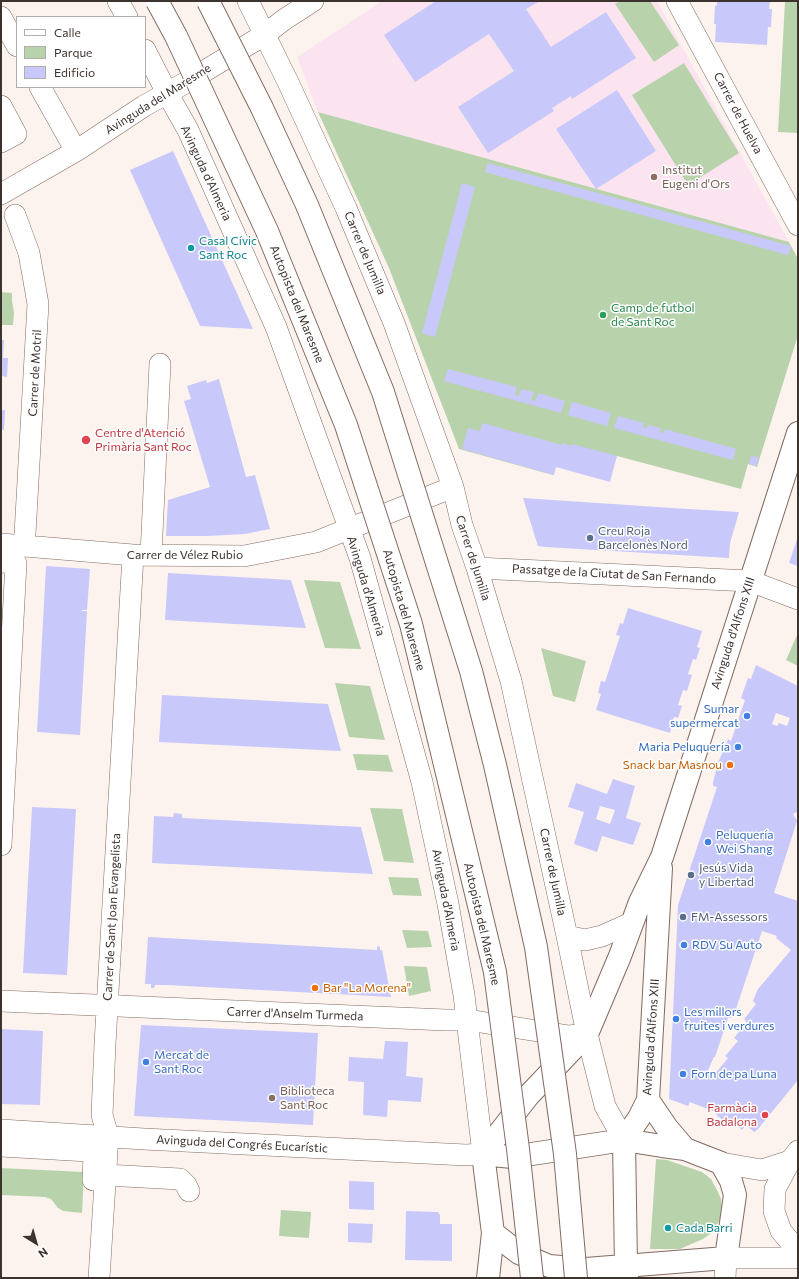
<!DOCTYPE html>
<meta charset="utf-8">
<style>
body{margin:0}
#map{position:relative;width:799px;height:1279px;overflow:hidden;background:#fdf3ee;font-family:Commissioner,sans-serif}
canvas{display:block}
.frame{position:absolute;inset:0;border:2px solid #3d332e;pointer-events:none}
.legend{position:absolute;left:16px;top:16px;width:130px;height:72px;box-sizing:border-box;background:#fff;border:1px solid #b1adab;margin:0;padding:5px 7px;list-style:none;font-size:12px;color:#3d332e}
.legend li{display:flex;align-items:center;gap:8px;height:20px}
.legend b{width:20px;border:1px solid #b1adab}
.north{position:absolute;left:16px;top:1223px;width:40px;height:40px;-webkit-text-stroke:3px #fff;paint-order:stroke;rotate:143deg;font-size:11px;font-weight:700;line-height:16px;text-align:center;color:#3d332e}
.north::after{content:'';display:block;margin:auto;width:14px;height:18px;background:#3d332e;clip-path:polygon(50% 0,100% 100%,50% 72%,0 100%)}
</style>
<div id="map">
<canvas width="799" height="1279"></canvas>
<div class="frame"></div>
<ul class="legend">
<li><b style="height:5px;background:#fff"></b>Calle</li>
<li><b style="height:11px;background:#b8d3ac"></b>Parque</li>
<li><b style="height:11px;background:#c8c8fb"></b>Edificio</li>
</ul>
<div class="north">N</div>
</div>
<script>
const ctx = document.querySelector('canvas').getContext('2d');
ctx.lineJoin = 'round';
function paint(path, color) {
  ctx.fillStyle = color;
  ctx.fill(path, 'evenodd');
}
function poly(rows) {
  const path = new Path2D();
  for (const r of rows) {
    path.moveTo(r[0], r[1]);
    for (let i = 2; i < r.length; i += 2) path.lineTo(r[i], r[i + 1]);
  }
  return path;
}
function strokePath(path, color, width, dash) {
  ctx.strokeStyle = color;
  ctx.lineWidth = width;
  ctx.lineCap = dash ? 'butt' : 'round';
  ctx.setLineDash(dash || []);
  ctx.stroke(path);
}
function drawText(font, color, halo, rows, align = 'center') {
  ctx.font = font + ' Commissioner,sans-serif';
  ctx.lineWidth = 3;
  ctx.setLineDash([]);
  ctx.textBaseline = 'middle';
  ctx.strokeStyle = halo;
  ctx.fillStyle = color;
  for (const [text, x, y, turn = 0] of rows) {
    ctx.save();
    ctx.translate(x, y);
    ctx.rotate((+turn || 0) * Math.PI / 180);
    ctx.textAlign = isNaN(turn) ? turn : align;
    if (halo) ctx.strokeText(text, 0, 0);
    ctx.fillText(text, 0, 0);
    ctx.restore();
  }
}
const education = poly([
 [382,1,657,1,789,242,318,112,297,57]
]);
const green = poly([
 [620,1,650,1,679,45,654,62,615,4],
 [785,1,798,1,798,133,778,132],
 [684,63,739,153,688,185,632,95],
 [318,112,789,242,798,259,798,335,757,467,748,464,741,489,617,456,555,467,553,475,459,449,389,268],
 [1,292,12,293,12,301,14,313,13,325,1,325],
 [304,580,340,582,361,649,325,648],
 [797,635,798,635,798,666,786,660],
 [541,648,586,661,575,702,553,696],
 [335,683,370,686,385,740,349,737],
 [353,754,388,755,393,772,357,770],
 [370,808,402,809,414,863,384,861],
 [388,877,418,878,422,896,393,895],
 [402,930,428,931,432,947,407,948],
 [404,966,427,967,431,991,409,996],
 [656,1159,667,1160,702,1172,711,1179,717,1190,721,1199,722,1210,719,1221,713,1232,703,1239,680,1249,650,1249],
 [1,1168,84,1172,82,1213,63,1211,58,1208,51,1199,45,1197,1,1195],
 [281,1210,311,1212,309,1238,279,1236]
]);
const building = poly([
 [436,1,540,1,526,9,551,47,606,12,636,58,572,99,571,96,552,108,554,111,488,153,458,107,514,71,489,34,415,82,384,35],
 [717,1,770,1,769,9,772,9,771,27,768,27,767,45,715,42,716,24,714,24,715,6,717,5],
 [617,90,656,151,596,189,556,129],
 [173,151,253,329,200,326,130,170],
 [488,163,791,246,788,255,485,172],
 [462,183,475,187,435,337,422,333],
 [1,340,4,340,3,358,8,358,7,377,1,376],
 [448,369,517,387,515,395,519,396,521,389,534,392,531,400,535,401,538,393,565,401,561,413,444,381],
 [219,379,246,477,255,475,270,529,245,534,207,536,166,536,168,500,210,487,184,401,191,399,187,386,206,380,207,383],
 [572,402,611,413,607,426,568,415],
 [1,410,5,410,4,430,1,429],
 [618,416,644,423,643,427,647,428,648,425,661,428,660,432,664,433,665,429,736,449,733,460,614,428],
 [483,423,562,445,562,443,572,446,573,444,617,456,610,482,556,467,554,475,462,449,468,428,480,431],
 [751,455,759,458,756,466,749,464],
 [523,498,672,508,739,512,730,543,729,558,546,547,538,546],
 [798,536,798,566,789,563],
 [46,566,90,569,87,610,82,610,82,611,87,611,80,735,37,732],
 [168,573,291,580,306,628,165,620],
 [628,608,702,631,697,647,700,648,696,660,693,659,688,674,692,675,687,691,683,690,678,705,682,706,678,718,674,717,670,733,596,710,601,694,598,693,601,681,605,682,620,636,616,635,620,623,623,624],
 [756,665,798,686,798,808,797,812,793,814,797,821,774,893,798,901,798,1080,758,1129,754,1132,746,1125,742,1130,727,1117,723,1121,713,1111,695,1104,690,1102,688,1106,669,1099,678,905,717,787,713,786,713,783,718,763,728,739,731,741,745,700,741,698,748,678,751,679],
 [776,713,790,718,787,726,779,723,777,726,772,724],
 [762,931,777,936,776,938,791,950,758,989,753,1001,756,1004,744,1019,747,1022,734,1038,738,1041,725,1056,728,1058,714,1075,708,1070,714,1057,715,1057,728,1018,731,1018,731,1017,734,1015],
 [162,695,328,704,341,751,159,742],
 [613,779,635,786,626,818,641,823,633,845,602,836,597,852,574,844,584,812,568,807,576,783,607,794],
 [600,806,615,810,610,824,596,819],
 [32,807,76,809,67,975,23,973],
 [174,813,182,814,182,818,361,827,373,874,152,863,154,816,173,817],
 [148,937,377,950,377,946,380,947,380,950,382,950,391,997,167,985,155,985,154,988,151,988,151,984,145,984],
 [141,1025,318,1033,313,1125,134,1116],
 [1,1029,43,1031,40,1105,1,1104],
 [385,1041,408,1042,406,1076,423,1078,421,1102,388,1100,387,1117,363,1115,364,1082,348,1081,349,1057,383,1059],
 [349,1181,374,1182,374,1210,349,1209],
 [406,1211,438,1212,440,1215,440,1224,452,1224,452,1261,405,1260],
 [348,1223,373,1224,372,1243,348,1242]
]);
const minor = poly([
 [118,1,127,17],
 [248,1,288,82,346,208,394,323,453,487,462,525,477,568,511,681,567,936,587,1034,605,1106,624,1140],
 [677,1,798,225],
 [1,17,17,46],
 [40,87,76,151],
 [1,106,16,134,1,142],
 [1,194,76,151,144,106,185,83,264,35,285,19,313,1],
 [15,215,29,253,38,304,25,534],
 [1,544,133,555,244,556,316,542,453,487],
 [151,555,160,364],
 [1,562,16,563,1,845],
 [477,568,750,581,798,599],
 [567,936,585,940,602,936,631,923],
 [1,1001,446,1020,468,1020,569,1036,587,1034],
 [1,1130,144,1139,466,1155,483,1154,464,995,448,904,422,782,360,558,276,327,188,130,167,93,145,50],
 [1,1146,89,1151,94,1155,93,1180],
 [798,1151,790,1161,775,1189,774,1211,781,1231,798,1251],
 [721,1163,762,1170,790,1161],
 [105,1175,180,1179,186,1185,189,1191],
 [99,1278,108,1136,102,1115,105,1044,133,555],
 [725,1278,726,1258,798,1258]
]);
const major = poly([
 [648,1100,667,1128,685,1149],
 [483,1154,512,1157,624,1140,662,1146,685,1149,721,1163,731,1181,735,1195,726,1258,586,1269,549,1266,519,1253,493,1233],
 [616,1277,626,1266,624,1140,639,1118,648,1100,661,868],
 [488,1278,493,1233,483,1154,528,1096,587,1034,620,956,640,902,662,857,798,433]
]);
const highway = poly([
 [626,1266,627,1278]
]);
const highwayBridge = poly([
 [157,1,176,36,267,231,346,425,411,624,495,972,518,1149,532,1278],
 [208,1,262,108,307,205,383,392,471,671,495,765,536,947,565,1154,576,1278]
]);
const markers = [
 [654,177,4,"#8d6e63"],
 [191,248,4,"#0f9aa8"],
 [603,315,4,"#2e9e5b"],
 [86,440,5,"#e0444e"],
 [590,538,4,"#5c6f8a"],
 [747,716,4,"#3f7fe0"],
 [738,747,4,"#3f7fe0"],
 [730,765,4,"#e8710a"],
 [708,842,4,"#3f7fe0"],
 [691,875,4,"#5c6f8a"],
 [683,917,4,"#5c6f8a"],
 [684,945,4,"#3f7fe0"],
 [315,988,4,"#e8710a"],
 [676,1019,4,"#3f7fe0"],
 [146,1062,4,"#3f7fe0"],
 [683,1074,4,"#3f7fe0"],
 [272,1098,4,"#8d6e63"],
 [765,1115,4,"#e0444e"],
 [668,1228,4,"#0f9aa8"]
];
const streetNames = [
 ["Avinguda del Maresme",158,99,-32],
 ["Carrer de Huelva",738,113,62],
 ["Avinguda d'Almeria",206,173,65],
 ["Carrer de Jumilla",365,253,67],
 ["Autopista del Maresme",297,304,68],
 ["Carrer de Motril",35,373,-87],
 ["Carrer de Vélez Rubio",185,555],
 ["Carrer de Jumilla",473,558,72],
 ["Passatge de la Ciutat de San Fernando",614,574,3],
 ["Avinguda d'Almeria",366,586,73],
 ["Autopista del Maresme",404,610,74],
 ["Avinguda d'Alfons XIII",733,633,-72],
 ["Carrer de Jumilla",553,872,78],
 ["Avinguda d'Almeria",446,900,79],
 ["Carrer de Sant Joan Evangelista",112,917,-87],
 ["Autopista del Maresme",482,924,77],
 ["Carrer d'Anselm Turmeda",295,1014,2],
 ["Avinguda d'Alfons XIII",651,1037,-86],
 ["Avinguda del Congrés Eucarístic",242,1144,3]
];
const educationNames = [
 ["Institut",662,170],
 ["Eugeni d'Ors",662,184],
 ["Biblioteca",280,1091],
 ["Sant Roc",280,1105]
];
const cultureNames = [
 ["Casal Cívic",199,241],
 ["Sant Roc",199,255],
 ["Cada Barri",676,1228]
];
const leisureNames = [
 ["Camp de futbol",611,308],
 ["de Sant Roc",611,322]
];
const healthNames = [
 ["Centre d'Atenció",95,433],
 ["Primària Sant Roc",95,447],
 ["Farmàcia",757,1108,"right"],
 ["Badalona",757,1122,"right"]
];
const serviceNames = [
 ["Creu Roja",598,531],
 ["Barcelonès Nord",598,545],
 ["Jesús Vida",699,868],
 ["y Libertad",699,882],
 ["FM-Assessors",691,917]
];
const shopNames = [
 ["Sumar",739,709,"right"],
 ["supermercat",739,723,"right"],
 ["Maria Peluquería",730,747,"right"],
 ["Peluquería",716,835],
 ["Wei Shang",716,849],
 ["RDV Su Auto",692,945],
 ["Les millors",684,1012],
 ["fruites i verdures",684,1026],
 ["Mercat de",154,1055],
 ["Sant Roc",154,1069],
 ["Forn de pa Luna",691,1074]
];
const foodNames = [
 ["Snack bar Masnou",722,765],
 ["Bar \"La Morena\"",323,988,"left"]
];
paint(education, '#fbe4f0');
paint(green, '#b8d3ac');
paint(building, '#c8c8fb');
strokePath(minor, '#826b61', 22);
strokePath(major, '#826b61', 24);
strokePath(highway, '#826b61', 24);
strokePath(minor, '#fff', 21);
strokePath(major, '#fff', 22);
strokePath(highway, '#fff', 22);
strokePath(highwayBridge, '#826b61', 24, []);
strokePath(highwayBridge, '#fff', 22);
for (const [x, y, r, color] of markers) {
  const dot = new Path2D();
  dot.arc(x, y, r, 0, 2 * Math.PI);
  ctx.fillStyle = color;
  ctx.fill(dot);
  strokePath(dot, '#fff', 1.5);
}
drawText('12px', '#3d332e', '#fff', streetNames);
drawText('12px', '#785e54', '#fff', educationNames, 'left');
drawText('12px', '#0d838f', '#fff', cultureNames, 'left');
drawText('12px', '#27864d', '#fff', leisureNames, 'left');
drawText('12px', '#be3a42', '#fff', healthNames, 'left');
drawText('12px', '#4e5e75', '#fff', serviceNames, 'left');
drawText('12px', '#366cbe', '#fff', shopNames, 'left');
drawText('12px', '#c56008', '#fff', foodNames, 'right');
</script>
